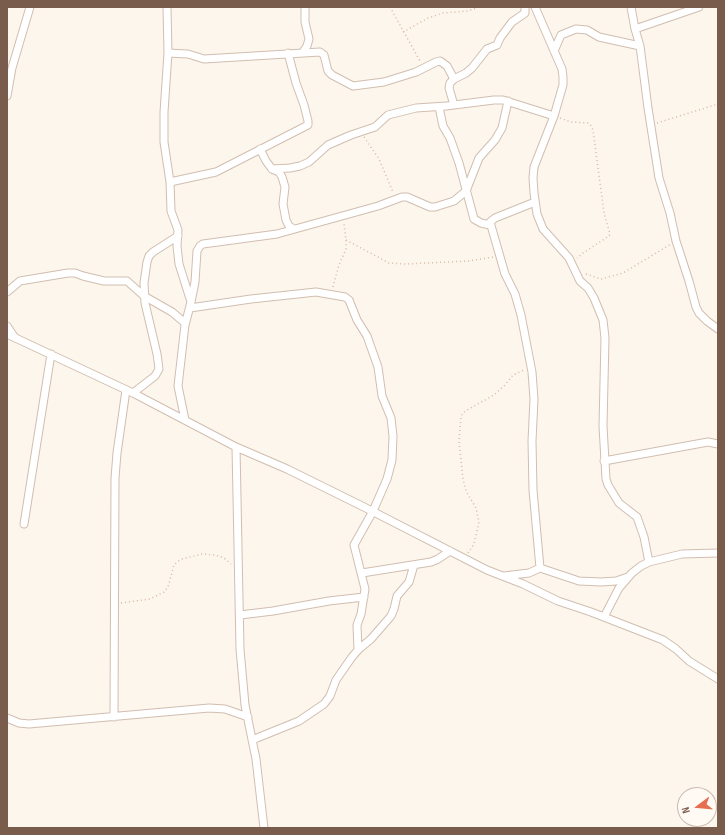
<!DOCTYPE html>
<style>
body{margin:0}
#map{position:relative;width:725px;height:835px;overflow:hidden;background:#fdf6ec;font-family:"Sofia Sans Condensed",sans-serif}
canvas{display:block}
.frame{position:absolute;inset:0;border:8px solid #7a5c4d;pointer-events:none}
.north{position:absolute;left:677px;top:787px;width:40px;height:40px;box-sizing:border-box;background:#fffaf3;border:1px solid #cabbb1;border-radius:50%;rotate:254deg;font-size:11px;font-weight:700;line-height:16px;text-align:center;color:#7a5c4d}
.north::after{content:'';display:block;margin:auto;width:14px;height:18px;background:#e76f51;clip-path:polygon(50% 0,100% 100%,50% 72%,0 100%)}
</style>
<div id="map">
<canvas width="725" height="835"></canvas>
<div class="frame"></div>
<div class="north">N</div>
</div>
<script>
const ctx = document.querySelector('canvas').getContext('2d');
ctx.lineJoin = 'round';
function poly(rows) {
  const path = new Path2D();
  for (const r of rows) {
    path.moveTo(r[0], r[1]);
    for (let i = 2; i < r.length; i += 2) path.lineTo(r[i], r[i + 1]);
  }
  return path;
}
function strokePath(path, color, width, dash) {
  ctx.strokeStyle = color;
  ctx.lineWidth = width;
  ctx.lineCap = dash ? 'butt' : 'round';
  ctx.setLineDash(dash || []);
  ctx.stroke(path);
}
const path = poly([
 [390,7,420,61],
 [403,32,428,18,443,13,467,11,480,7],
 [560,118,571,122,588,123,590,124,593,130,604,213,610,234,609,236,583,253,577,258],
 [657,123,718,104],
 [364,137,379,159,393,192],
 [346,240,389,263,406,264,469,261,494,257],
 [586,274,601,279,623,273,671,244],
 [333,287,339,265,346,249,346,240,344,224],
 [468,553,474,544,479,522,476,508,466,491,463,479,459,441,461,417,463,413,467,410,494,395,505,385,513,375,524,370],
 [121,603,150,599,164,592,168,587,174,565,177,562,182,559,202,554,215,555,224,558,231,564]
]);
const minor = poly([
 [167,7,168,53,164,112,164,142,170,182,171,211,178,230,177,246,179,264,191,302,185,325,178,386,185,420],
 [535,7,562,69,563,77,563,85,554,116,534,167,533,178,534,193,537,214,543,229,569,258,580,281,588,288,594,298,603,320,605,338,603,426,606,479,608,485,619,503,637,517,644,537,649,562],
 [631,7,635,29,640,46,648,108,659,178,670,213,676,241,689,281,696,307,699,313,707,321,718,329],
 [635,29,699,7],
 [554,51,561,35,576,29,587,30,599,37,640,46],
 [303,52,307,46,309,39,305,22,305,7],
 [168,53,188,54,204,59,320,52,324,55,328,71,332,75,353,86,384,82,416,72,436,62,440,61,447,66,454,79],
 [7,96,12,68,30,7],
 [454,105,449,88,450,83,454,79,466,73,472,68,487,49,497,45,500,38,512,22,525,13,525,7],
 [439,107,443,126,450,138,459,163,474,219,481,223,490,225],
 [260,149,266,161,272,169,279,172,282,177,285,187,283,204,286,220,289,226,294,229],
 [272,169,290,168,300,166,309,162,328,145,351,135,375,127,388,115,416,108,446,106,494,100,503,100,554,116],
 [170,182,216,172,308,125,308,121,304,105,296,83,288,53],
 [535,202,495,218,490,222,505,274,515,294,521,315,532,372,534,399,532,441,533,490,540,568],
 [7,292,20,281,68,273,75,273,83,276,104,281,127,281,144,296,172,312,185,323],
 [191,302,195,282,197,251,200,246,203,244,277,234,378,206,402,197,407,197,430,207,435,207,454,201,466,191,479,158,495,140,502,128,508,101],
 [190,308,251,299,316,292,345,297,349,300,357,320,367,336,378,367,382,396,391,418,393,436,392,460,387,479,373,511,354,545,365,589,361,614,357,625,358,650],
 [7,326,15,338],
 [7,334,133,393,236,447,287,469,364,507,487,570,523,584,558,601,591,612,663,640,676,649,689,661,718,679],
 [133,393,155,376,159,369,157,354,145,303,144,283,147,262,149,256,153,252,178,236],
 [236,447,240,649,245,705,256,759,264,828],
 [604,461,708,442,718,444],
 [24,524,51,354],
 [362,573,431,562,438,559,450,551],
 [504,576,529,573,540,568,579,581,601,582,616,581,628,577],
 [240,615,273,611,329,601,364,597],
 [604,617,619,588,632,573,641,566,649,562,682,554,718,553],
 [114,717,115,478,117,453,126,390],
 [7,718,19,723,29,724,209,708,225,709,248,717],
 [252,740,299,721,324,704,330,696,336,680,352,657,359,649,371,639,391,616,394,609,397,596,409,582,414,565]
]);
strokePath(minor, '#d1beb0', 9);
strokePath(path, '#d9b8a5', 1.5, [1, 3]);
strokePath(minor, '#fff', 7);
</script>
